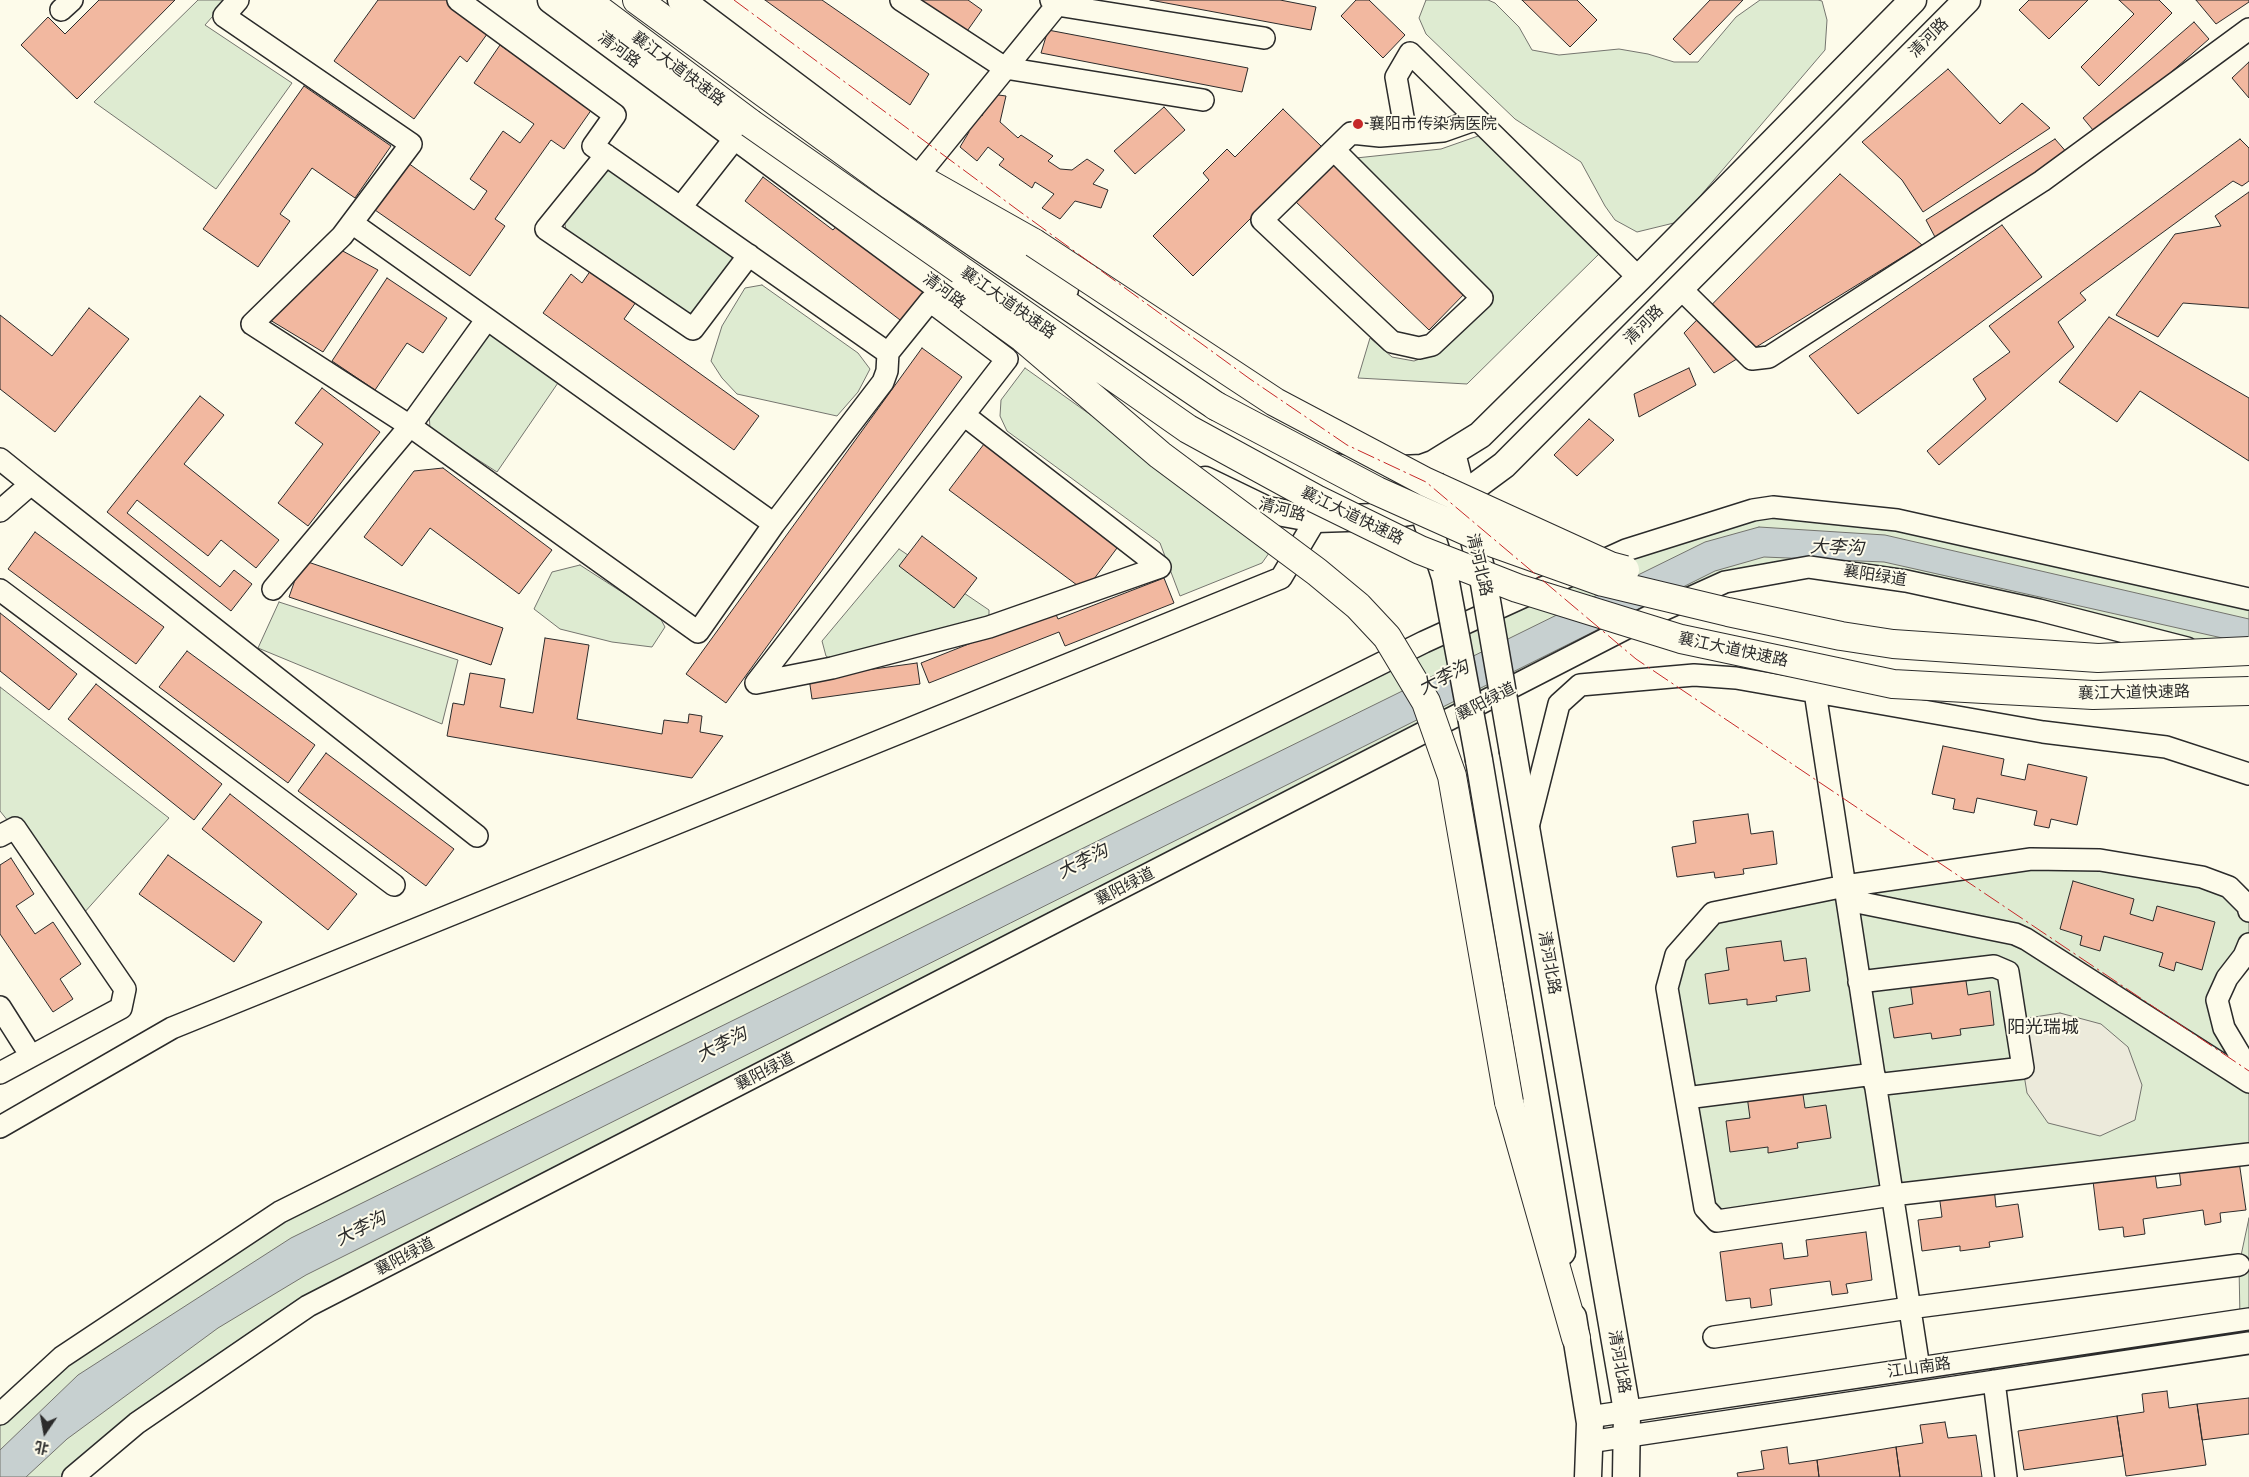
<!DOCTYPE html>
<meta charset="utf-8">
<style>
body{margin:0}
#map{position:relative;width:2249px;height:1477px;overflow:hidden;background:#fdfbea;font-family:Karla,"Noto Sans SC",sans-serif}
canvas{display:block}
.north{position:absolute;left:20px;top:1407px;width:50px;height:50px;-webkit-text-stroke:4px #fdfbea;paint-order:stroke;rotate:192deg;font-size:14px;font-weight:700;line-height:20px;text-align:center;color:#2b2b2b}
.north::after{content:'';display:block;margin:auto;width:18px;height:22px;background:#2b2b2b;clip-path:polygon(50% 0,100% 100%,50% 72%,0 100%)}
</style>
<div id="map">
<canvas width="2249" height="1477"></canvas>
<div class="north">北</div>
</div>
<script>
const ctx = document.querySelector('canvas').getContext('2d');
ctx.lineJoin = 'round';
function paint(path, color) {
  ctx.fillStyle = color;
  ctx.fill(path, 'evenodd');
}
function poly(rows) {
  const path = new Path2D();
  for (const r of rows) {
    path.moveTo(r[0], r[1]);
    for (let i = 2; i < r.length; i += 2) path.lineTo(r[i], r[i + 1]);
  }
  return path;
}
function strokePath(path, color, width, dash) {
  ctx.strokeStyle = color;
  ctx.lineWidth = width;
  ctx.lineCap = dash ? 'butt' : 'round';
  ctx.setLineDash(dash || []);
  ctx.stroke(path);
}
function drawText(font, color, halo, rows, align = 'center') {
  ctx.font = font + ' Karla,"Noto Sans SC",sans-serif';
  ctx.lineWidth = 4;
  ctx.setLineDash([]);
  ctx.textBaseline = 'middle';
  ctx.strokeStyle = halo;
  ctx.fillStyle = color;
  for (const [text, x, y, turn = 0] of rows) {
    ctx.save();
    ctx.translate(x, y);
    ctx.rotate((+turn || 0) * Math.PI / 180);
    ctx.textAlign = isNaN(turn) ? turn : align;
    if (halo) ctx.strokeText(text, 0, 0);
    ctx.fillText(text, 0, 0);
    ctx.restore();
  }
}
const green = poly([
 [198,0,227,0,205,25,292,83,216,189,94,102,198,0],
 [1426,0,1488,0,1495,3,1519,27,1532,50,1559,55,1619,49,1648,54,1674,62,1698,62,1736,17,1760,0,1818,0,1822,1,1827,20,1825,50,1678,222,1637,232,1615,220,1605,206,1581,162,1515,119,1426,34,1419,18,1426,0],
 [1481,135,1601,252,1467,384,1358,378,1370,338,1392,357,1414,361,1431,355,1490,294,1356,158,1441,149,1481,135],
 [624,168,731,242,734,275,708,310,675,316,569,245,562,209,592,172,624,168],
 [762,285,858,353,870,369,858,392,837,416,737,394,722,378,711,361,722,326,745,288,762,285],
 [486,332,562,377,497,472,430,429,429,412,486,332],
 [1025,368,1274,546,1262,563,1180,596,1160,543,1007,431,1000,416,1001,400,1025,368],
 [1773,507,2249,597,2249,665,1809,567,1725,582,308,1306,73,1477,0,1477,0,1414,280,1212,1626,550,1773,507],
 [899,549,989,610,989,627,833,661,826,656,822,641,899,549],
 [580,565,659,616,665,627,652,647,612,642,560,629,534,609,552,572,580,565],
 [279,602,458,660,442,724,258,648,279,602],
 [0,687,169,818,83,914,0,811,0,687],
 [2031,859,2202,877,2249,911,2249,944,2217,1000,2249,1070,2249,1154,1717,1221,1667,988,1713,913,2031,859],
 [2249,1218,2249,1319,2240,1320,2239,1265,2249,1218]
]);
const parking = poly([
 [2060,1013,2101,1024,2128,1047,2142,1085,2135,1120,2100,1136,2048,1123,2027,1093,2015,1020,2060,1013]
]);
const water = poly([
 [1759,527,1885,535,2249,619,2249,644,1884,562,1764,557,1715,571,306,1275,218,1328,67,1439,26,1477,0,1477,0,1450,78,1375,291,1238,1705,542,1759,527]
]);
const building = poly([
 [99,0,175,0,77,99,21,45,48,17,65,34,99,0],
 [378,0,448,0,490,30,467,62,460,56,414,119,334,61,378,0],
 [765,0,822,0,929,74,910,105,765,0],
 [913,0,968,0,982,10,965,34,913,0],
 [1150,0,1280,0,1316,7,1311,30,1150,0],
 [1356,0,1369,0,1405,35,1383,58,1341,16,1356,0],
 [1522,0,1577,0,1597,20,1570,47,1522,0],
 [1710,0,1743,0,1690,55,1673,39,1710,0],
 [2029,0,2088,0,2049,39,2019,10,2029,0],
 [2119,0,2159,0,2172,13,2099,86,2081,67,2134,14,2119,0],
 [2196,0,2249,0,2249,2,2216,24,2196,0],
 [2194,22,2209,39,2098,136,2083,118,2194,22],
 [1048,30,1248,68,1242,92,1041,53,1048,30],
 [500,45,592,109,564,149,551,140,495,219,505,226,470,276,375,210,408,163,474,210,487,191,470,179,503,131,520,143,534,124,474,83,500,45],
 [2249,62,2249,98,2232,78,2249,62],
 [1948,69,2000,124,2022,103,2050,128,1923,212,1902,180,1862,142,1948,69],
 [304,86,391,146,355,198,312,168,280,214,290,221,258,267,203,229,304,86],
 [991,94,1006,96,1000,122,1018,138,1021,135,1053,156,1048,161,1060,169,1072,170,1087,159,1104,170,1093,184,1108,190,1101,208,1075,201,1060,219,1042,208,1054,194,1035,182,1032,188,999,165,1004,159,988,147,977,161,960,147,969,132,965,124,976,110,982,116,991,94],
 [1164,107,1185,130,1135,174,1114,151,1164,107],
 [1283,109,1322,147,1193,276,1153,236,1209,180,1203,173,1227,149,1235,157,1283,109],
 [2055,139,2069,155,1935,237,1926,220,2055,139],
 [2240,139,2249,148,2249,181,2242,186,2233,181,2080,293,2086,300,2058,322,2074,347,1939,465,1927,451,1986,399,1973,379,2010,352,1989,326,2240,139],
 [1333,160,1468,290,1429,330,1294,200,1333,160],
 [1840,174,1922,245,1714,373,1684,333,1840,174],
 [763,177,833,230,839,223,928,292,904,323,745,201,763,177],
 [2249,192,2249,308,2183,303,2158,337,2116,315,2175,234,2221,226,2215,216,2249,192],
 [2002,225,2042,277,1858,414,1809,356,2002,225],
 [339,249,378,270,323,352,270,320,339,249],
 [591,270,636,302,624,319,759,416,734,450,543,313,571,274,582,283,591,270],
 [387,278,447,318,423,353,407,343,375,390,332,361,387,278],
 [89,308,129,339,55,432,0,389,0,315,52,356,89,308],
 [2109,317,2249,398,2249,461,2140,391,2117,422,2059,382,2109,317],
 [922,348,962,377,726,703,686,674,922,348],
 [1689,368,1696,385,1639,417,1634,394,1689,368],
 [322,388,380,432,308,526,278,503,323,444,295,423,322,388],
 [200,396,224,415,184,464,279,540,256,568,221,540,208,556,137,500,127,513,220,587,234,570,252,584,231,611,107,512,200,396],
 [1589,419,1614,440,1577,476,1554,455,1589,419],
 [984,444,1120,544,1085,591,949,490,984,444],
 [443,468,552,550,519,594,430,528,402,566,364,537,414,471,443,468],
 [35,532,164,627,136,664,8,569,35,532],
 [922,536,977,578,954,608,899,566,922,536],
 [302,560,503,628,491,665,289,597,302,560],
 [1164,578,1174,603,1065,646,1059,632,929,683,921,663,1054,610,1058,619,1164,578],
 [0,613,77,674,49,710,0,671,0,613],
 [545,638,589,645,577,719,662,734,664,720,688,723,689,714,702,716,700,732,723,736,692,778,447,736,453,703,464,705,470,673,505,679,500,707,533,713,545,638],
 [187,651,315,745,288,783,159,687,187,651],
 [917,663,920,684,812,699,809,678,917,663],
 [96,684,222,784,194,820,68,719,96,684],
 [1943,746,2004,759,2001,775,2025,780,2028,764,2087,777,2077,825,2051,819,2049,828,2034,825,2037,811,1977,798,1974,813,1953,809,1955,799,1932,794,1943,746],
 [326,753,454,849,426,886,298,791,326,753],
 [230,794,357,894,328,930,202,829,230,794],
 [1748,814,1751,834,1773,831,1777,864,1743,869,1744,874,1715,878,1714,872,1677,877,1672,847,1696,843,1693,821,1748,814],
 [168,855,262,922,234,962,139,894,168,855],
 [11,858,34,894,16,906,35,934,53,922,81,964,60,979,73,999,53,1012,0,934,0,865,11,858],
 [2073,881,2134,899,2130,914,2153,921,2157,906,2215,922,2202,970,2176,962,2174,971,2159,966,2163,953,2104,936,2100,951,2080,945,2082,936,2060,929,2073,881],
 [1781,941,1784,961,1806,958,1810,991,1776,996,1777,1001,1747,1005,1747,999,1709,1004,1705,974,1729,970,1726,948,1781,941],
 [1965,974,1968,995,1990,991,1994,1025,1960,1029,1961,1035,1932,1039,1931,1033,1894,1038,1889,1008,1913,1004,1910,982,1965,974],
 [1802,1088,1805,1108,1826,1105,1831,1138,1797,1143,1798,1148,1768,1153,1768,1147,1730,1152,1726,1121,1750,1118,1747,1096,1802,1088],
 [2239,1161,2246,1210,2220,1213,2221,1222,2205,1225,2203,1210,2143,1219,2145,1234,2124,1237,2123,1227,2099,1230,2093,1181,2155,1173,2157,1188,2181,1185,2179,1169,2239,1161],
 [1994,1187,1996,1207,2018,1204,2023,1237,1989,1242,1990,1247,1960,1251,1960,1246,1922,1251,1918,1220,1942,1217,1939,1194,1994,1187],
 [1866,1232,1872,1280,1846,1284,1848,1293,1832,1295,1830,1281,1770,1289,1772,1305,1751,1308,1750,1298,1726,1301,1720,1252,1782,1243,1784,1259,1808,1256,1806,1240,1866,1232],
 [2167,1391,2169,1408,2197,1404,2206,1465,2126,1476,2117,1416,2144,1412,2142,1394,2167,1391],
 [2249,1398,2249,1434,2202,1440,2197,1404,2249,1398],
 [2117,1416,2123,1456,2024,1470,2018,1431,2117,1416],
 [1945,1422,1948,1438,1976,1435,1982,1477,1900,1477,1896,1447,1923,1443,1920,1425,1945,1422],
 [1787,1447,1789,1464,1817,1460,1819,1477,1738,1477,1737,1473,1764,1469,1761,1451,1787,1447],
 [1896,1447,1900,1477,1819,1477,1817,1460,1896,1447]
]);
const minor = poly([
 [238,0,224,16,411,144,342,236,252,324,410,426,487,319,352,223],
 [458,0,615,115,593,146,888,353,930,301,1007,359,756,683,832,668,989,627,1160,567,964,415],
 [901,0,1005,68,1203,100],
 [1051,0,1057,5,1264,38],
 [61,10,72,0],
 [1406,134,1443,131,1477,119],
 [1334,150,1482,298,1432,345,1419,348,1392,342,1262,220,1351,133,1380,136,1406,134,1396,77,1410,53,1639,278],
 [606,155,546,229,693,329,749,255],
 [917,177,1061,0],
 [681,207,736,137],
 [1680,288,1752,359,1769,357,2042,181,2249,29],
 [487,319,774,524,883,382,887,371,888,353],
 [0,459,31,484,0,511],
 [31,484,477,836],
 [273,589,410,426,698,632,774,524],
 [0,590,394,885],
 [1815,692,1919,1368],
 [1528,827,1559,704,1580,685,1694,675,1736,678,2043,732,2166,747,2249,774],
 [0,836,15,828,125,989,121,1008,0,1073],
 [1847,900,2015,934,2026,939,2249,1082],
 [2249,911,2248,906,2229,887,2202,877,2100,860,2031,859,1845,886,1713,913,1676,955,1667,988,1705,1208,1717,1221,1892,1195,2249,1154],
 [2249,944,2244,956,2227,978,2217,1000,2224,1028,2249,1070],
 [1859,982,1994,966,2008,972,2023,1068,1875,1085],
 [0,1007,31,1056],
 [1686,1098,1874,1074],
 [0,1127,172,1028,1281,578,1316,519],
 [1714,1337,1909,1308,2239,1265],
 [1994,1381,2006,1477],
 [0,1414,62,1357,280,1212,1424,642,1626,550,1753,510,1773,507,1897,520,2249,599],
 [1589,1417,2249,1319],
 [1589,1442,2249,1343],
 [73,1477,137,1423,308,1306,1654,614,1725,582,1809,567,1906,581,2039,610,2187,648]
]);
const major = poly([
 [551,0,977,315],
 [681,0,935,191],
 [968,216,1065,289],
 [1452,453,1482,572],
 [1331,466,1356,471,1422,468,1433,464,1480,435,1639,278,1913,0],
 [1401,469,1423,510,1444,574],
 [1205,480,1267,510,1316,519,1377,517,1423,510,1451,503,1462,496,1504,465,1967,0],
 [1513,752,1627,1411,1626,1477],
 [1479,760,1562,1252],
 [1573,1317,1590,1423,1588,1477]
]);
const highway = poly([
 [586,0,750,123],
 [637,0,890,185,1216,406],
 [917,177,1034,243],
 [1509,1102,1576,1338]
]);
const majorBridge = poly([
 [1482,572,1513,752],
 [1445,577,1479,760]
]);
const highwayBridge = poly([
 [750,123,1188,429,1316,499,1420,550,1517,588,1681,639,1893,684,2093,695,2249,691],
 [1034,243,1275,402,1426,482,1610,566,1625,570],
 [961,293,1023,338,1160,455,1317,572,1358,606,1387,637,1426,702,1452,776,1509,1102],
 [1216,406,1377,491,1491,542,1603,582,1728,612,1841,636,1893,644,2098,658,2249,651]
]);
const power = poly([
 [734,0,1015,208,1250,379,1347,445,1426,482,1636,659,2249,1071]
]);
const markers = [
 [1358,124,6,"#c62828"]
];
const streetNames = [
 ["清河路",1929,38,-45],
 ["清河路",619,50,37],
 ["襄江大道快速路",678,69,37],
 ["清河路",944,291,37],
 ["襄江大道快速路",1008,303,35],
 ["清河路",1644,325,-45],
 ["清河路",1282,510,15],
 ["襄江大道快速路",1352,516,26],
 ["清河北路",1479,565,77],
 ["襄阳绿道",1875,576,9],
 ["襄江大道快速路",1733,650,12],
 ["襄江大道快速路",2134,693,-1],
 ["襄阳绿道",1486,702,-27],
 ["襄阳绿道",1125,887,-27],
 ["清河北路",1549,963,80],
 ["襄阳绿道",765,1072,-27],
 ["襄阳绿道",405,1257,-27],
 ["清河北路",1619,1362,80],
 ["江山南路",1919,1368,-8]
];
const poiNames = [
 ["襄阳市传染病医院",1369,124]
];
const waterNames = [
 ["大李沟",1837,548,2],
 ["大李沟",1444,678,-27],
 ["大李沟",1083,862,-27],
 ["大李沟",722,1045,-27],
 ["大李沟",361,1229,-27]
];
const neighbourhoodNames = [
 ["阳光瑞城",2043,1028]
];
paint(green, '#deebd1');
strokePath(green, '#74746e', 1);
paint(parking, '#eceadb');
strokePath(parking, '#74746e', 1);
paint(water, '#c7d0d0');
strokePath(water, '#74746e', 1);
paint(building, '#f2b8a0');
strokePath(building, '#2b2b2b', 1);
strokePath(minor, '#2b2b2b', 24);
strokePath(major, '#2b2b2b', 29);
strokePath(highway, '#2b2b2b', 30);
strokePath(minor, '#fdfbea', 21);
strokePath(major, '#fdfbea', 26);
strokePath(highway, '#fdfbea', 28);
strokePath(majorBridge, '#2b2b2b', 29, []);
strokePath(highwayBridge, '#2b2b2b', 30, []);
strokePath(majorBridge, '#fdfbea', 26);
strokePath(highwayBridge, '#fdfbea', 28);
strokePath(power, '#c62828', 1, [18, 4, 2.5, 4]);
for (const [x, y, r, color] of markers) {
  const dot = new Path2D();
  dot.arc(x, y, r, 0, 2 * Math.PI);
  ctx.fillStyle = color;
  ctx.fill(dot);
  strokePath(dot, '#fdfbea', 2);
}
drawText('16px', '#2b2b2b', '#fdfbea', streetNames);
drawText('16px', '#2b2b2b', '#fdfbea', poiNames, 'left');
drawText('italic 18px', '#2b2b2b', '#fdfbea', waterNames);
drawText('18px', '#2b2b2b', '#fdfbea', neighbourhoodNames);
</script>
